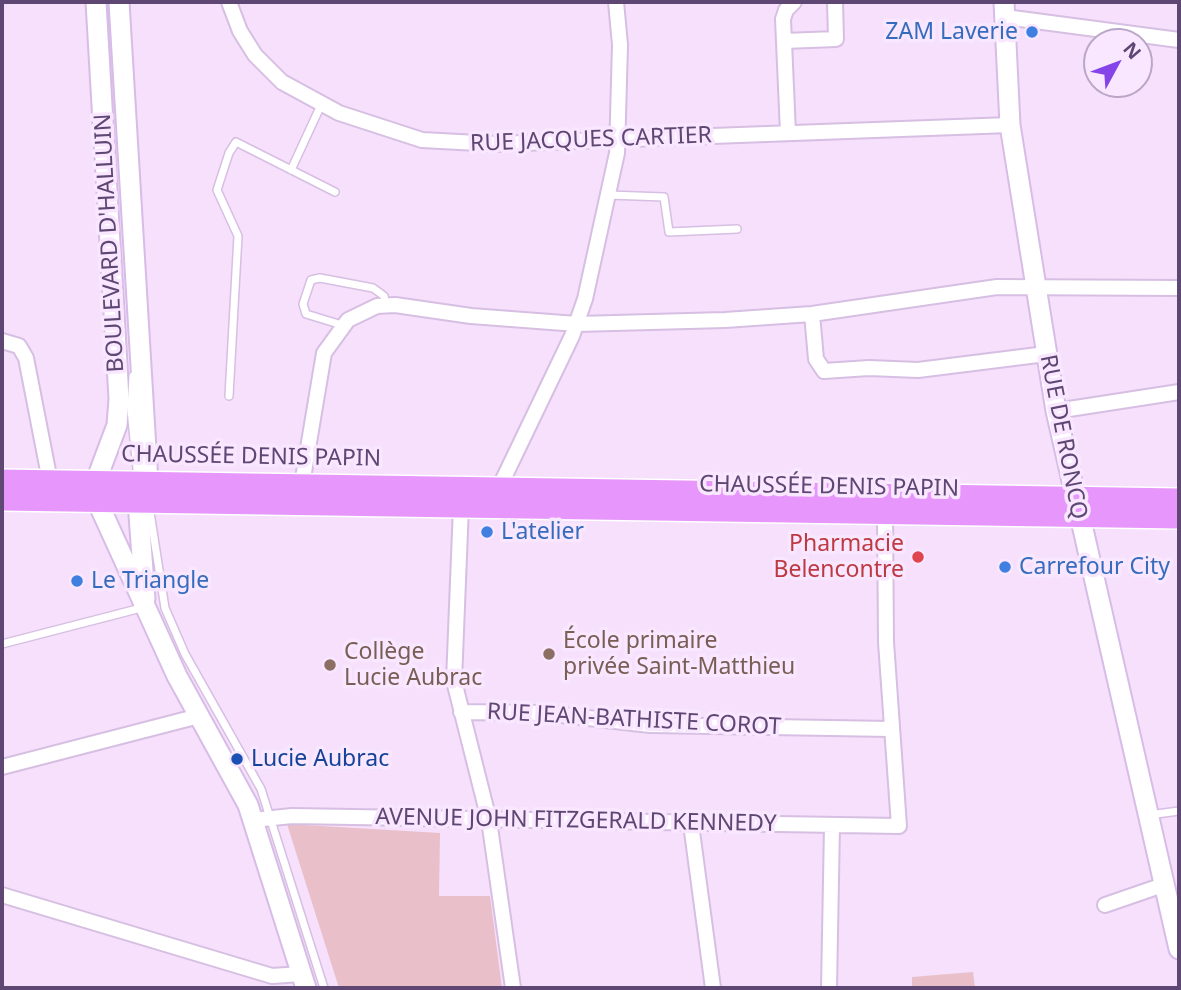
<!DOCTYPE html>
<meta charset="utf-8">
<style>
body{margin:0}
#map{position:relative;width:1181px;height:990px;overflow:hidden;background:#f6e0fc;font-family:"Noto Sans",sans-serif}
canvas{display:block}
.frame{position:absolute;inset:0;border:4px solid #5e4773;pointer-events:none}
.north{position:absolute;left:1083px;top:28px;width:70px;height:70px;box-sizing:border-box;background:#f9e6ff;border:2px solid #bba6c7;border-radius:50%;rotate:49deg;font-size:19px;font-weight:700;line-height:28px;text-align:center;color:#5e4773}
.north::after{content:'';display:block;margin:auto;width:24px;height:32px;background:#8444e8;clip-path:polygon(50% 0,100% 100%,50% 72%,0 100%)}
</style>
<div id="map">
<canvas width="1181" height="990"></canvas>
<div class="frame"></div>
<div class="north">N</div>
</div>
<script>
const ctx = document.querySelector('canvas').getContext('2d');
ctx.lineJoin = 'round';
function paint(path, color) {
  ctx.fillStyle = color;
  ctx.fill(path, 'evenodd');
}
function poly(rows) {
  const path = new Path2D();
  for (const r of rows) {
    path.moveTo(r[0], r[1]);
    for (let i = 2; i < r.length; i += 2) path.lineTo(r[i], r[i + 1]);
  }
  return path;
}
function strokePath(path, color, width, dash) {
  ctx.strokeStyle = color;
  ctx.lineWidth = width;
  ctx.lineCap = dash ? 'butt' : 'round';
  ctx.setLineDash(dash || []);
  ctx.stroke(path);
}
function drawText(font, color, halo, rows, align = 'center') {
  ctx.font = font + ' "Noto Sans",sans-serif';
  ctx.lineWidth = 7;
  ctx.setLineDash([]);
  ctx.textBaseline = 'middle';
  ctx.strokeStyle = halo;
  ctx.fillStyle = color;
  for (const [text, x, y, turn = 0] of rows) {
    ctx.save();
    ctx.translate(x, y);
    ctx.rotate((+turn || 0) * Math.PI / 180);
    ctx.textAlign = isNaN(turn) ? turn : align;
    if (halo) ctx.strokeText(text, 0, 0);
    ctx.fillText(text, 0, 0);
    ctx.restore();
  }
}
const green = poly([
 [287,824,440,833,439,896,490,896,502,988,339,988],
 [973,972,975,988,912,988,912,977]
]);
const lane = poly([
 [291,170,321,105],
 [609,195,664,197,669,232,737,229],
 [342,325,306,314,303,304,311,280,320,278,373,288,384,296,386,305],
 [133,376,131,410,138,479],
 [229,396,238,236,217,190,229,153,236,142,335,192],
 [149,506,165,608,185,654,261,789,324,988],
 [2,644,145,607],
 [1149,815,1179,811]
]);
const street = poly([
 [229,2,240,31,255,55,282,82,339,113,422,140,496,144,1010,125],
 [1005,17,1179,40],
 [784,41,836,39,835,2],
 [788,133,783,19,786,10,794,2],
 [812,314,816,359,824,371,869,368,918,370,1046,354],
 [2,341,19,346,26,358,50,481],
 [1056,411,1179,392],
 [302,484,324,353,348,320,377,306,395,305,471,316,577,324,725,320,812,314,997,287,1179,288],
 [493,492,499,488,572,336,585,299,617,153,620,45,616,2],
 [461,506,454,681,489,820,513,988],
 [461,712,544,713,650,725,890,729],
 [2,767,199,716],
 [253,820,292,816,899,826,886,642,885,514],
 [691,824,713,988],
 [2,895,272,976,301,974],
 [1105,905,1166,884],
 [829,988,832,826]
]);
const secondary = poly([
 [96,2,119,399,117,425,96,481,98,503,177,676,248,805,306,988],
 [119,2,148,482,139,515,145,599],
 [1004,2,1010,125,1056,411,1179,949]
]);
const primary = poly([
 [2,480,1179,499],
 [2,500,1179,518]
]);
const markers = [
 [1032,32,7,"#3f7fe0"],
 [487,532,7,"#3f7fe0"],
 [918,557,7,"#e0444e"],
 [1005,567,7,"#3f7fe0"],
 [77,581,7,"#3f7fe0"],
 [549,654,7,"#8d6e63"],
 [330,665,7,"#8d6e63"],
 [237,759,7,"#1a4fb4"]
];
const shopNames = [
 ["ZAM Laverie",1018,32,"right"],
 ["L'atelier",501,532],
 ["Carrefour City",1019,567],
 ["Le Triangle",91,581]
];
const streetNames = [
 ["RUE JACQUES CARTIER",591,140,-2],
 ["BOULEVARD D'HALLUIN",110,243,-93],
 ["RUE DE RONCQ",1063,437,79],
 ["CHAUSSÉE DENIS PAPIN",251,457,1],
 ["CHAUSSÉE DENIS PAPIN",829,487,1],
 ["RUE JEAN-BATHISTE COROT",634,720,3],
 ["AVENUE JOHN FITZGERALD KENNEDY",576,821,1]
];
const healthNames = [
 ["Pharmacie",904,544],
 ["Belencontre",904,570]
];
const educationNames = [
 ["École primaire",563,641],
 ["privée Saint-Matthieu",563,667],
 ["Collège",344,652],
 ["Lucie Aubrac",344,678]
];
const transitNames = [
 ["Lucie Aubrac",251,759]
];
paint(green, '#e9bfc9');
strokePath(lane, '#d6bfe2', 10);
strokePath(street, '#d6bfe2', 18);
strokePath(secondary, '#d7bce7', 23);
strokePath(primary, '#fff', 24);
strokePath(lane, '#fff', 7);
strokePath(street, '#fff', 14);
strokePath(secondary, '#fff', 19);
strokePath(primary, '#e797fc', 21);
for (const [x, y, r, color] of markers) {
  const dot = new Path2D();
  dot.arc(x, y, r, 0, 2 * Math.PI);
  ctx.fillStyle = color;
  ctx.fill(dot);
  strokePath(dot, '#f9e6ff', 2.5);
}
drawText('23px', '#366cbe', '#f9e6ff', shopNames, 'left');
drawText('23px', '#5e4773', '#f9e6ff', streetNames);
drawText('23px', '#be3a42', '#f9e6ff', healthNames, 'right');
drawText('23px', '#785e54', '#f9e6ff', educationNames, 'left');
drawText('23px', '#164399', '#f9e6ff', transitNames, 'left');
</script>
